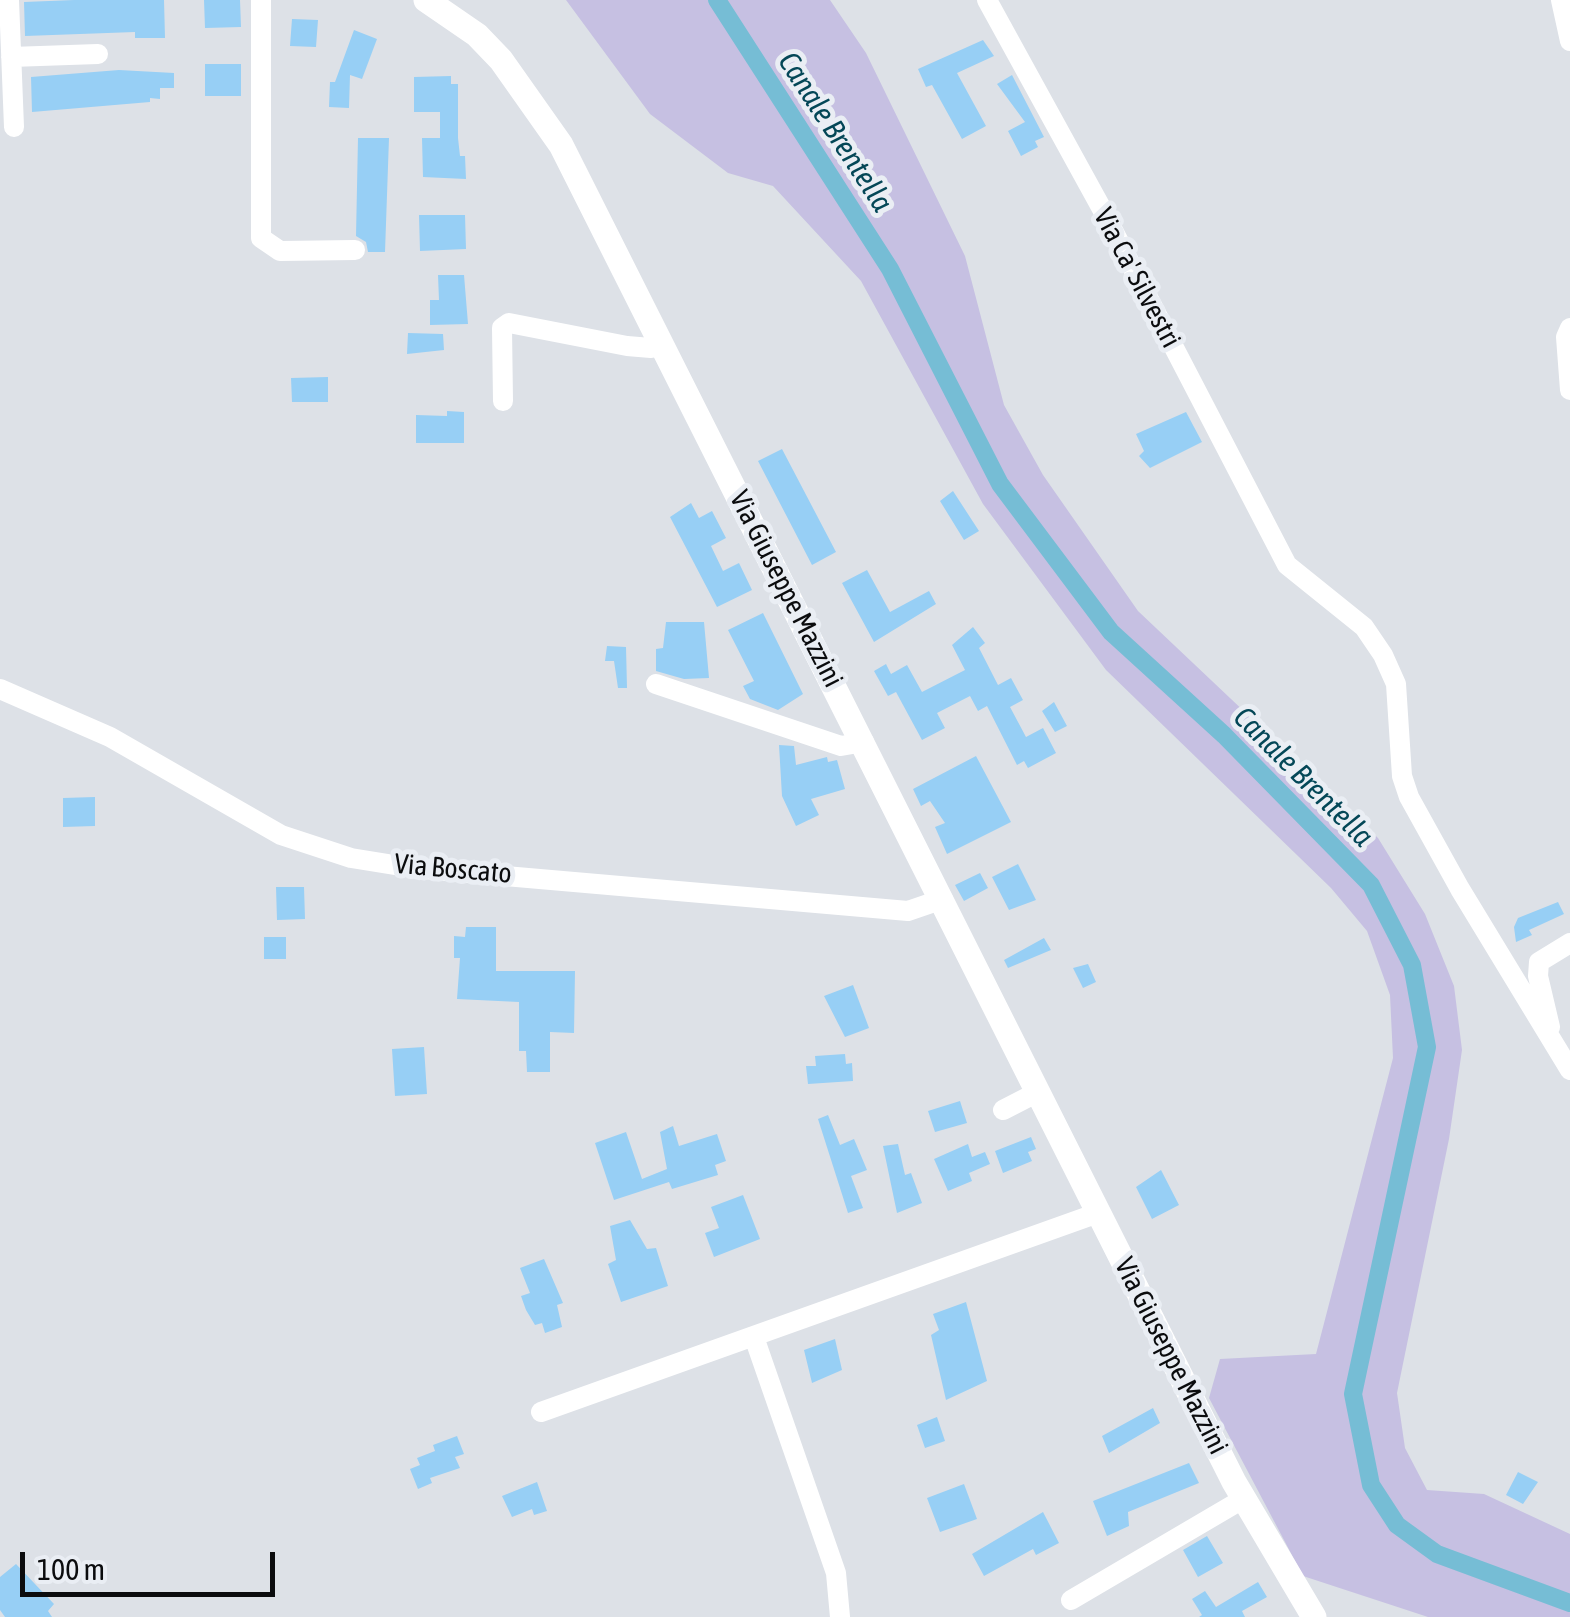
<!DOCTYPE html>
<style>
body{margin:0}
#map{position:relative;width:1570px;height:1617px;overflow:hidden;background:#dde1e7;font-family:"Asap Condensed",sans-serif}
canvas{display:block}
.scale{position:absolute;left:20px;top:1552px;width:255px;height:45px;box-sizing:border-box;border:5px solid #0b0c0e;border-top:0;padding-left:12px;font-size:30px;line-height:35px;white-space:nowrap;color:#0b0c0e;-webkit-text-stroke:8px #eaeef4;paint-order:stroke}
</style>
<div id="map">
<canvas width="1570" height="1617"></canvas>
<div class="scale">100 m</div>
</div>
<script>
const ctx = document.querySelector('canvas').getContext('2d');
ctx.lineJoin = 'round';
function paint(path, color) {
  ctx.fillStyle = color;
  ctx.fill(path, 'evenodd');
}
function poly(rows) {
  const path = new Path2D();
  for (const r of rows) {
    path.moveTo(r[0], r[1]);
    for (let i = 2; i < r.length; i += 2) path.lineTo(r[i], r[i + 1]);
  }
  return path;
}
function strokePath(path, color, width, dash) {
  ctx.strokeStyle = color;
  ctx.lineWidth = width;
  ctx.lineCap = dash ? 'butt' : 'round';
  ctx.setLineDash(dash || []);
  ctx.stroke(path);
}
function drawText(font, color, halo, rows, align = 'center') {
  ctx.font = font + ' "Asap Condensed",sans-serif';
  ctx.lineWidth = 10;
  ctx.setLineDash([]);
  ctx.textBaseline = 'middle';
  ctx.strokeStyle = halo;
  ctx.fillStyle = color;
  for (const [text, x, y, turn = 0] of rows) {
    ctx.save();
    ctx.translate(x, y);
    ctx.rotate((+turn || 0) * Math.PI / 180);
    ctx.textAlign = isNaN(turn) ? turn : align;
    if (halo) ctx.strokeText(text, 0, 0);
    ctx.fillText(text, 0, 0);
    ctx.restore();
  }
}
const green = poly([
 [566,0,830,0,866,53,965,256,1004,405,1043,475,1138,611,1378,838,1425,914,1454,986,1462,1050,1449,1139,1397,1393,1405,1448,1427,1490,1484,1494,1570,1534,1570,1617,1428,1617,1303,1576,1209,1398,1220,1359,1316,1354,1393,1058,1390,995,1367,931,1331,888,1106,670,983,504,861,281,773,186,728,173,650,114]
]);
const canal = poly([
 [717,0,890,269,1000,484,1111,632,1224,735,1371,885,1412,965,1427,1047,1353,1394,1371,1485,1397,1525,1437,1554,1570,1603]
]);
const building = poly([
 [74,0,164,0,165,38,135,38,135,32,25,36,24,2],
 [204,0,240,0,241,27,205,28],
 [292,19,318,20,316,47,290,46],
 [354,30,377,39,362,79,350,75,349,108,329,107,330,82,335,82],
 [983,40,994,56,957,73,986,126,962,139,932,85,926,87,918,69],
 [205,64,241,64,241,96,205,96],
 [119,70,174,73,174,88,160,88,160,99,150,98,150,102,32,112,31,77],
 [1012,75,1044,137,1035,141,1038,147,1021,156,1008,131,1025,122,997,84],
 [451,76,451,84,458,84,458,138,460,156,465,156,466,179,423,177,422,138,440,138,440,112,414,112,414,77],
 [358,138,389,138,385,252,368,252,366,242,356,236],
 [419,215,465,215,466,249,420,251],
 [438,275,464,275,468,324,430,325,430,300,439,300],
 [408,333,443,334,444,350,407,354],
 [328,377,328,402,292,402,291,378],
 [447,411,464,412,464,443,416,443,416,415,447,416],
 [1186,412,1202,442,1150,468,1139,456,1144,451,1136,434],
 [782,449,836,552,812,565,758,461],
 [953,491,979,531,964,540,940,501],
 [691,503,699,518,712,511,726,538,711,546,723,571,739,563,752,590,717,607,670,517],
 [867,570,890,612,929,591,936,604,874,642,842,583],
 [763,613,803,694,778,710,750,699,743,686,754,681,728,630],
 [666,622,704,622,709,678,684,679,656,671,656,649,663,648],
 [973,627,985,643,979,648,998,685,1011,678,1023,700,1010,707,1026,737,1043,728,1056,753,1028,768,1024,761,1017,765,987,706,978,711,970,696,937,713,945,728,922,740,896,692,888,696,874,671,886,664,891,674,907,665,922,692,965,670,952,645],
 [607,646,626,647,627,688,618,688,614,661,605,661],
 [1054,702,1067,726,1055,732,1042,711],
 [779,745,794,746,796,765,827,757,828,762,837,760,845,789,811,799,819,815,796,826,782,796],
 [976,756,1011,822,947,854,935,827,945,823,930,801,921,806,913,789],
 [95,797,95,826,63,827,63,798],
 [1018,864,1036,900,1009,910,992,877],
 [980,873,988,888,964,901,955,885],
 [276,887,304,887,305,919,277,920],
 [1558,902,1564,914,1529,930,1532,935,1516,942,1514,927,1518,918],
 [466,927,496,927,496,971,575,971,574,1033,550,1032,550,1072,527,1072,526,1051,519,1051,519,1002,457,999,460,958,454,958,454,936,465,937],
 [264,937,286,937,286,959,264,959],
 [1044,938,1051,950,1008,968,1004,960],
 [1088,964,1096,982,1083,988,1073,968],
 [853,985,869,1028,845,1037,824,996],
 [424,1047,427,1094,395,1096,392,1049],
 [845,1054,846,1064,852,1063,853,1081,808,1084,806,1066,816,1066,815,1056],
 [960,1101,967,1123,935,1132,928,1111],
 [828,1115,840,1145,854,1139,867,1170,851,1176,863,1208,848,1213,818,1119],
 [673,1126,679,1146,717,1134,726,1161,715,1165,718,1175,672,1189,669,1182,614,1200,595,1143,626,1132,642,1179,667,1169,660,1132],
 [1031,1137,1036,1149,1028,1152,1032,1161,1003,1173,995,1151],
 [898,1144,905,1175,911,1173,922,1203,897,1213,883,1146],
 [968,1144,972,1157,985,1152,990,1164,969,1173,972,1181,948,1191,934,1159],
 [1161,1170,1179,1205,1152,1219,1136,1187],
 [743,1195,760,1239,714,1257,705,1233,719,1228,711,1207],
 [630,1220,647,1249,656,1248,668,1286,621,1302,608,1264,616,1260,610,1226],
 [544,1259,563,1303,557,1305,562,1327,545,1333,542,1323,535,1325,526,1310,521,1296,530,1293,520,1268],
 [966,1302,987,1381,946,1400,931,1335,939,1330,933,1314],
 [835,1339,842,1370,812,1383,804,1350],
 [1153,1408,1160,1423,1109,1453,1102,1436],
 [937,1417,945,1441,925,1448,917,1425],
 [457,1436,464,1454,455,1457,460,1468,430,1478,432,1483,418,1489,410,1469,420,1465,417,1458,435,1451,433,1445],
 [1189,1463,1199,1483,1128,1512,1129,1526,1107,1536,1093,1501],
 [1518,1472,1538,1482,1523,1504,1506,1495],
 [537,1482,547,1511,534,1515,532,1509,512,1517,502,1496],
 [964,1484,977,1519,940,1532,927,1498],
 [1043,1512,1059,1543,1036,1555,1033,1549,984,1576,972,1554],
 [1207,1536,1223,1563,1198,1577,1183,1550],
 [16,1564,54,1604,48,1611,52,1617,5,1617,0,1610,0,1577],
 [1258,1582,1267,1597,1242,1611,1245,1617,1199,1617,1202,1615,1192,1599,1205,1591,1216,1607]
]);
const minor = poly([
 [9,0,14,127],
 [261,0,261,238,280,251,355,250],
 [987,0,1103,211,1287,565,1364,627,1383,655,1396,684,1402,776,1409,797,1460,889,1570,1070],
 [1561,0,1570,41],
 [11,57,98,54],
 [1570,328,1566,337,1570,390],
 [503,401,502,328,509,323,627,346,651,348,662,343],
 [656,684,841,746,864,742],
 [0,689,110,737,281,835,351,858,413,868,908,911,943,899],
 [1550,1027,1538,976,1539,962,1570,943],
 [1003,1110,1038,1092],
 [754,1337,836,1573,840,1617],
 [541,1412,1098,1213],
 [1071,1600,1243,1499]
]);
const major = poly([
 [426,0,477,35,501,60,561,145,1234,1482,1314,1617]
]);
const streetNames = [
 ["Via Ca' Silvestri",1137,278,62],
 ["Via Giuseppe Mazzini",786,589,63],
 ["Via Boscato",453,869,5],
 ["Via Giuseppe Mazzini",1171,1356,63]
];
const waterNames = [
 ["Canale Brentella",835,132,57],
 ["Canale Brentella",1303,777,45]
];
paint(green, '#c6c0e2');
strokePath(canal, '#76bdd5', 18);
paint(building, '#97cff5');
strokePath(minor, '#fff', 20);
strokePath(major, '#fff', 25);
drawText('28px', '#0b0c0e', '#eaeef4', streetNames);
drawText('italic 30px', '#044757', '#eaeef4', waterNames);
</script>
